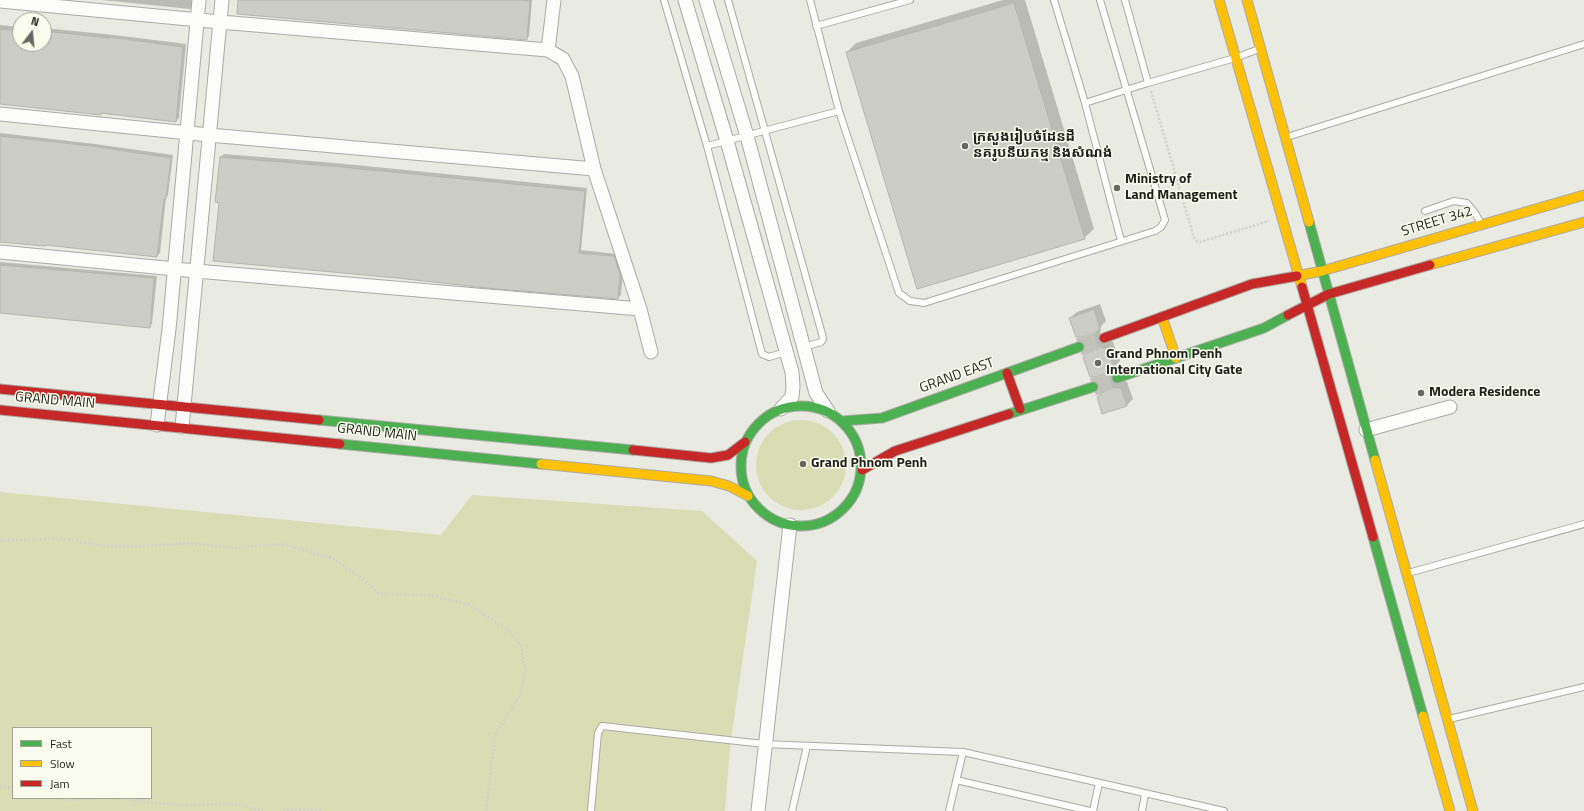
<!DOCTYPE html>
<meta charset="utf-8">
<style>
body{margin:0}
#map{position:relative;width:1584px;height:811px;overflow:hidden;background:#e9eae2;font-family:"Titillium Web",sans-serif}
canvas{display:block}
.legend{position:absolute;left:12px;top:727px;width:140px;height:72px;box-sizing:border-box;background:#f9fbec;border:1px solid #a2a398;margin:0;padding:5px 7px;list-style:none;font-size:12px;color:#1f201b}
.legend li{display:flex;align-items:center;gap:8px;height:20px}
.legend b{width:20px;border:1px solid #a2a398}
.north{position:absolute;left:12px;top:12px;width:40px;height:40px;box-sizing:border-box;background:#f9fbec;border:1px solid #a2a398;border-radius:50%;rotate:16deg;font-size:11px;font-weight:700;line-height:16px;text-align:center;color:#1f201b}
.north::after{content:'';display:block;margin:auto;width:14px;height:18px;background:#666761;clip-path:polygon(50% 0,100% 100%,50% 72%,0 100%)}
</style>
<div id="map">
<canvas width="1584" height="811"></canvas>
<ul class="legend">
<li><b style="height:5px;background:#4caf50"></b>Fast</li>
<li><b style="height:5px;background:#ffc107"></b>Slow</li>
<li><b style="height:5px;background:#c62828"></b>Jam</li>
</ul>
<div class="north">N</div>
</div>
<script>
const ctx = document.querySelector('canvas').getContext('2d');
ctx.lineJoin = 'round';
function paint(path, color) {
  ctx.fillStyle = color;
  ctx.fill(path, 'evenodd');
}
function poly(rows) {
  const path = new Path2D();
  for (const r of rows) {
    if (r.length === 3) {
      path.moveTo(r[0] + r[2], r[1]);
      path.arc(r[0], r[1], r[2], 0, 2 * Math.PI);
      continue;
    }
    path.moveTo(r[0], r[1]);
    for (let i = 2; i < r.length; i += 2) path.lineTo(r[i], r[i + 1]);
  }
  return path;
}
function strokePath(path, color, width, dash) {
  ctx.strokeStyle = color;
  ctx.lineWidth = width;
  ctx.lineCap = dash ? 'butt' : 'round';
  ctx.setLineDash(dash || []);
  ctx.stroke(path);
}
function drawText(font, color, halo, rows, align = 'center') {
  ctx.font = font + ' "Titillium Web","Noto Sans Khmer",sans-serif';
  ctx.lineWidth = 3;
  ctx.setLineDash([]);
  ctx.textBaseline = 'middle';
  ctx.strokeStyle = halo;
  ctx.fillStyle = color;
  for (const [text, x, y, turn = 0] of rows) {
    ctx.save();
    ctx.translate(x, y);
    ctx.rotate((+turn || 0) * Math.PI / 180);
    ctx.textAlign = isNaN(turn) ? turn : align;
    if (halo) ctx.strokeText(text, 0, 0);
    ctx.fillText(text, 0, 0);
    ctx.restore();
  }
}
const green = poly([
 [801,465,45],
 [0,492,441,535,472,495,702,511,757,561,730,746,725,811,0,811],
 [13,728,151,728,151,798,13,798]
]);
const shadow = poly([
 [102,0,194,0,193,6,190,9],
 [239,0,532,0,529,36,526,39],
 [1003,0,1025,0,1094,229,1084,238,847,52,856,43],
 [0,25,20,27,20,44,44,44,44,28,114,35,186,44,179,118,176,121,0,103],
 [0,133,95,144,173,155,168,195,166,198,160,253,157,256,46,244,0,241],
 [224,154,335,163,587,188,581,250,617,254,623,272,621,295,618,298,217,201,221,157],
 [0,262,157,276,152,324,149,327,0,312],
 [1100,304,1106,321,1101,326,1100,335,1113,342,1120,361,1114,367,1113,375,1127,382,1133,399,1127,405,1103,413,1098,397,1103,392,1104,383,1089,352,1090,343,1070,318,1077,312]
]);
const building = poly([
 [238,0,522,0,530,1,527,40,237,14,238,0],
 [1014,3,1085,239,917,289,846,52,1014,3],
 [0,29,20,31,20,44,44,44,44,31,110,38,110,37,183,47,176,122,101,113,101,115,0,104,0,29],
 [0,136,92,146,171,158,166,199,164,199,157,257,45,245,45,246,0,242,0,136],
 [220,157,331,166,585,191,579,253,614,256,620,275,618,299,487,288,397,278,213,261,219,203,215,202,220,157],
 [0,265,154,278,150,328,0,313,0,265],
 [1094,309,1100,328,1096,332,1094,337,1094,341,1098,346,1103,348,1107,348,1114,368,1109,371,1107,376,1107,382,1110,386,1115,388,1121,388,1127,406,1102,414,1097,397,1101,394,1103,390,1103,383,1100,379,1096,377,1090,377,1083,357,1087,353,1089,349,1089,344,1085,339,1081,337,1076,337,1069,318,1094,309]
]);
const secondaryTunnel = poly([
 [1079,347,1104,338],
 [1093,387,1117,378]
]);
const path = poly([
 [1151,91,1194,238,1197,241,1200,242,1269,221],
 [0,541,58,538,103,546,145,546,189,543,233,548,281,544,332,558,368,583,379,594,429,595,470,605,509,631,521,646,525,670,520,696,495,734,486,811],
 [0,786,13,788],
 [63,798,71,800,95,798],
 [119,798,145,802,183,805,236,804,263,811],
 [283,811,307,809,322,811]
]);
const lane = poly([
 [664,0,707,146,762,354,769,357,786,352],
 [728,0,822,334,823,339,821,342,804,347],
 [810,0,839,111,899,293,910,301,924,303,1155,231,1161,227,1165,220,1100,0],
 [1054,0,1085,103,1148,83,1235,58,1259,49],
 [1125,0,1148,83],
 [816,26,910,0],
 [1085,103,1121,241],
 [1287,137,1584,44],
 [707,146,839,111],
 [1425,211,1454,201,1467,203,1475,213,1480,222],
 [1408,573,1584,524],
 [1449,719,1584,687],
 [956,780,1090,811],
 [591,811,598,733,602,726,764,744,963,752,1224,811],
 [792,811,807,746],
 [949,811,963,752],
 [1093,811,1099,783],
 [1142,811,1145,794]
]);
const street = poly([
 [685,0,727,141,792,372,793,386,792,397,781,409],
 [706,0,747,136,816,393,828,411],
 [0,1,220,22,548,50,563,59,572,76,594,169,640,309,651,352],
 [548,50,554,0],
 [0,114,209,135,594,169],
 [0,252,196,271,640,309],
 [157,425,169,329,199,0],
 [182,427,222,0],
 [1366,430,1450,407],
 [758,811,790,525]
]);
const fast = poly([
 [1309,222,1375,460],
 [1117,378,1264,328,1288,315],
 [801,466,60],
 [1009,414,1093,387],
 [319,420,633,450],
 [842,421,882,418,1079,347],
 [340,444,541,464],
 [1373,537,1423,716]
]);
const slow = poly([
 [1219,0,1302,287],
 [1247,0,1309,222],
 [1430,265,1584,222],
 [1297,276,1322,271,1584,195],
 [1162,317,1176,358],
 [1375,460,1473,811],
 [541,464,711,481,729,486,748,496],
 [1423,716,1450,811]
]);
const jam = poly([
 [1302,287,1373,537],
 [1288,315,1329,294,1430,265],
 [1104,338,1252,284,1297,276],
 [1007,373,1020,409],
 [0,389,319,420],
 [0,410,340,444],
 [633,450,711,458,728,455,745,442],
 [862,470,895,451,1009,414]
]);
const markers = [
 [965,146,4,"#666761"],
 [1117,188,4,"#666761"],
 [1098,363,4,"#666761"],
 [1421,393,4,"#666761"],
 [803,464,4,"#666761"]
];
const poiNames = [
 ["ក្រសួងរៀបចំដែនដី",973,138],
 ["នគរូបនីយកម្ម និងសំណង់",973,154],
 ["Ministry of",1125,180],
 ["Land Management",1125,196],
 ["Grand Phnom Penh",1106,355],
 ["International City Gate",1106,371],
 ["Modera Residence",1429,393],
 ["Grand Phnom Penh",811,464]
];
const streetNames = [
 ["STREET 342",1437,222,-17],
 ["GRAND EAST",957,376,-20],
 ["GRAND MAIN",55,401,5],
 ["GRAND MAIN",377,433,6]
];
paint(green, '#d9ddb4');
paint(shadow, '#0003');
paint(building, '#cccdc7');
strokePath(building, '#b5b5af', 1);
strokePath(secondaryTunnel, '#c1c2ba', 18, [18, 9]);
strokePath(lane, '#aaaba5', 8);
strokePath(street, '#aaaba5', 15);
strokePath(fast, '#aaaba5', 11);
strokePath(slow, '#aaaba5', 11);
strokePath(jam, '#aaaba5', 11);
strokePath(path, '#d0d0ce', 2.5, [2, 2]);
strokePath(lane, '#fcfcfb', 6);
strokePath(street, '#fcfcfb', 13);
strokePath(fast, '#4caf50', 9);
strokePath(slow, '#ffc107', 9);
strokePath(jam, '#c62828', 9);
for (const [x, y, r, color] of markers) {
  const dot = new Path2D();
  dot.arc(x, y, r, 0, 2 * Math.PI);
  ctx.fillStyle = color;
  ctx.fill(dot);
  strokePath(dot, '#f9fbec', 1.5);
}
drawText('bold 14px', '#1f201b', '#f9fbec', poiNames, 'left');
drawText('14px', '#1f201b', '#f9fbec', streetNames);
</script>
